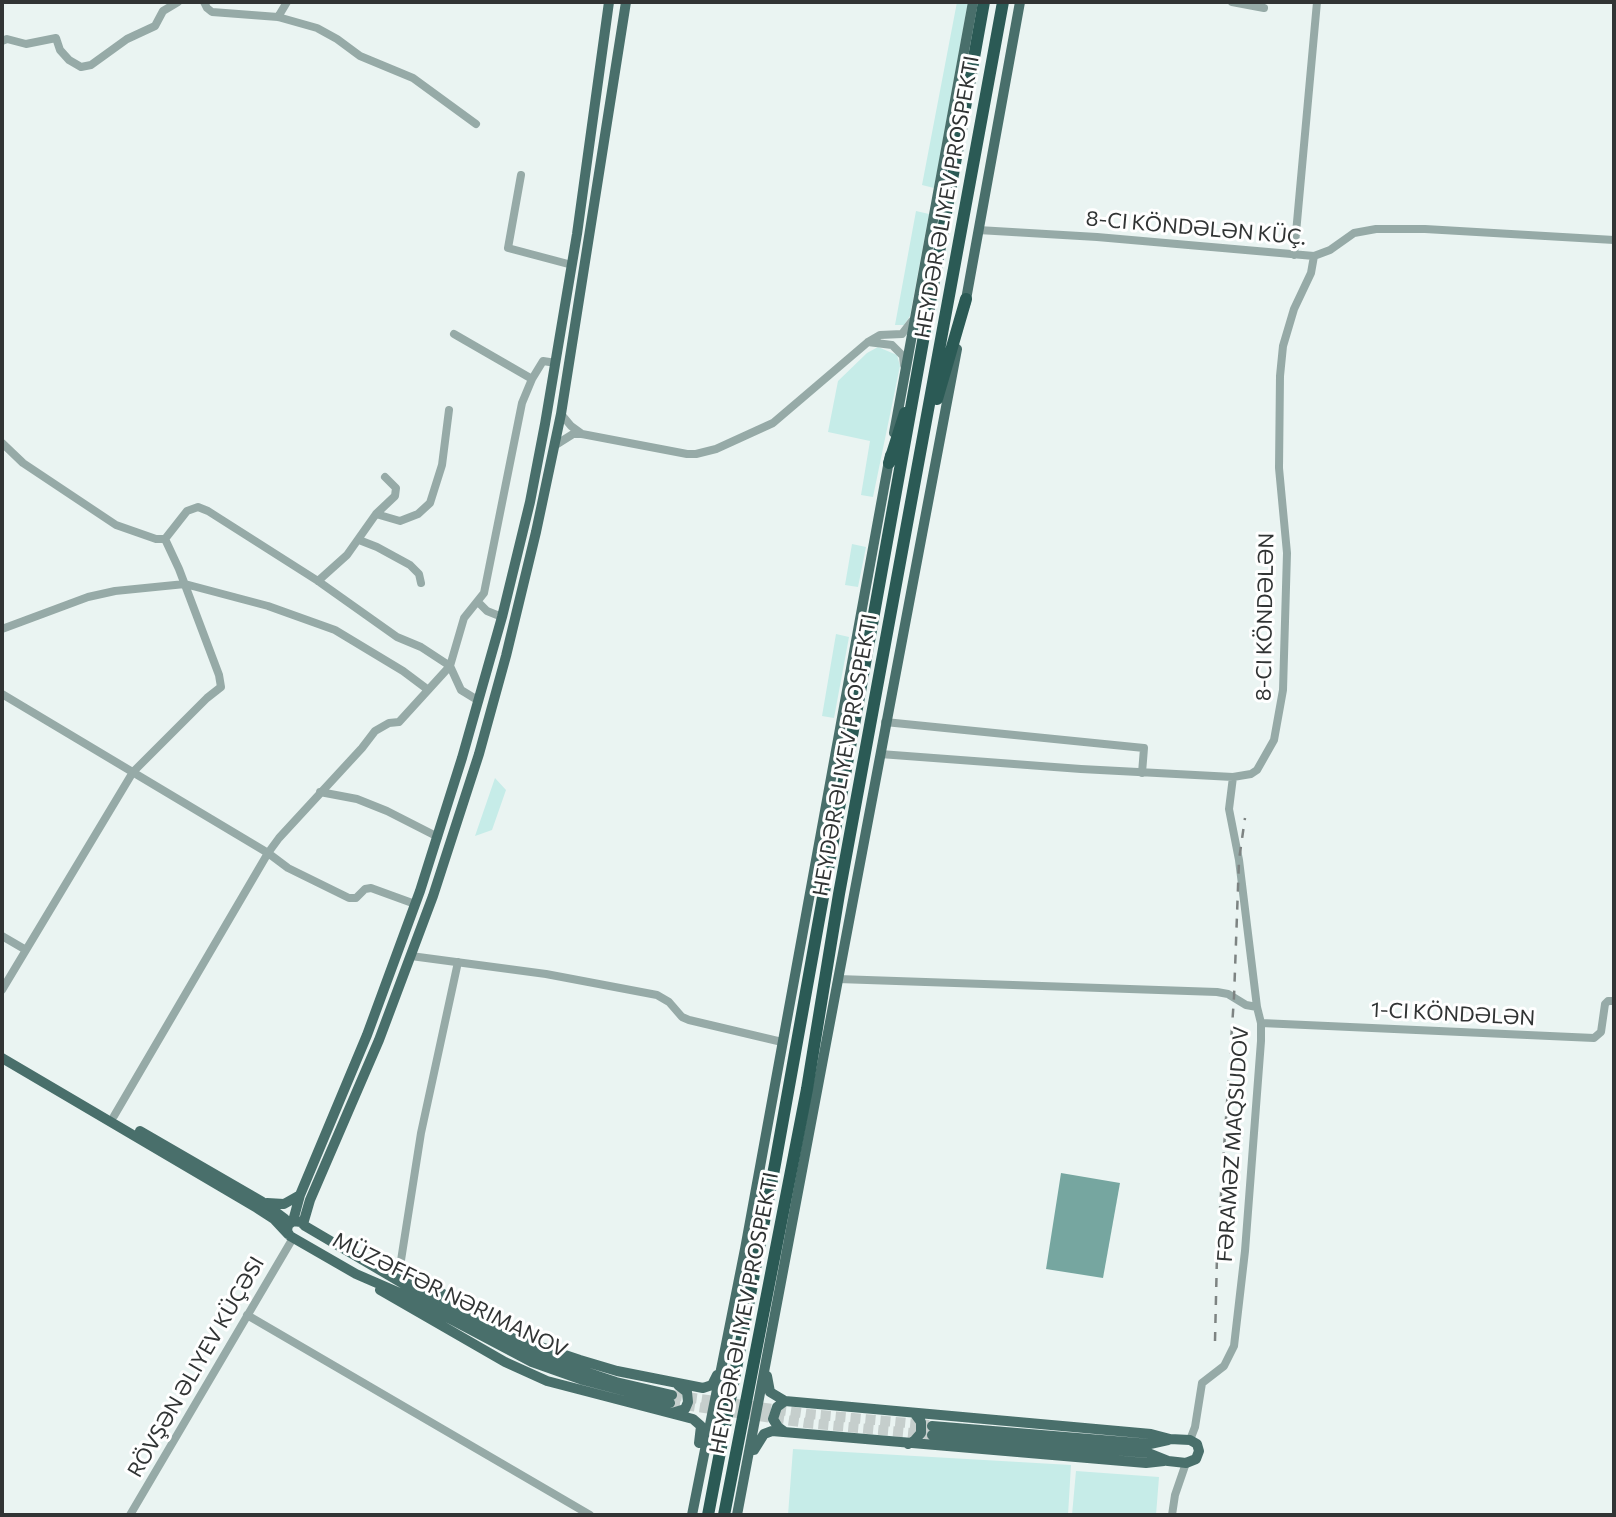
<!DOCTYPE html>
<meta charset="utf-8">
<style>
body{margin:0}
#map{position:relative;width:1616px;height:1517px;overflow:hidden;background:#eaf4f2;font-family:Commissioner,sans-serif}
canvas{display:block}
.frame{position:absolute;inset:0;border:4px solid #313434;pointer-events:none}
</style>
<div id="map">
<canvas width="1616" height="1517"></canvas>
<div class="frame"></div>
</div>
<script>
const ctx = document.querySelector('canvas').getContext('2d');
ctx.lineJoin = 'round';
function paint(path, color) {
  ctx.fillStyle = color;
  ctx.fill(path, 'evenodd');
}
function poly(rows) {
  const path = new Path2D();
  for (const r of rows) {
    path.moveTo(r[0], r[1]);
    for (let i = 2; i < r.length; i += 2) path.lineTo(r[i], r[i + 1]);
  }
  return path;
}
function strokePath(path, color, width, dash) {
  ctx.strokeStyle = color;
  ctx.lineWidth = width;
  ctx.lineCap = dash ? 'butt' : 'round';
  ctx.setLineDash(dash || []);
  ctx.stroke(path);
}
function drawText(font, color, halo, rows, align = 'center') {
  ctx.font = font + ' Commissioner,sans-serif';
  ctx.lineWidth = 6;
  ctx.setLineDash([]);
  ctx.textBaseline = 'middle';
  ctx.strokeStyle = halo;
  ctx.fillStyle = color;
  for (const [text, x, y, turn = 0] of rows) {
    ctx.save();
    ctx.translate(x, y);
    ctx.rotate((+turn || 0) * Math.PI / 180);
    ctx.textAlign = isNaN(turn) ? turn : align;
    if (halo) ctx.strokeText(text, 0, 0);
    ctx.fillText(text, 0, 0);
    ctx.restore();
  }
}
const green = poly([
 [957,2,968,2,934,188,922,185],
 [916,211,929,214,910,316,904,325,895,325],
 [878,347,897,355,900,366,873,497,861,495,870,441,828,432,838,381,867,353],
 [852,544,866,547,858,587,845,585],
 [836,634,849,637,834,718,822,716],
 [495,778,506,790,492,830,475,836],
 [793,1449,1071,1465,1068,1515,788,1515],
 [1076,1471,1159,1477,1156,1515,1072,1515]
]);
const water = poly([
 [1061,1173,1120,1183,1103,1278,1046,1269]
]);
const majorTunnel = poly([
 [672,1395,809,1414,929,1425],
 [670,1403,806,1423,932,1435]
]);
const minor = poly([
 [204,2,207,8,212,12,278,17,317,28,337,39,360,56,413,78,476,124],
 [1232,2,1264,8],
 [278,17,287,2],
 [2,41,7,39,26,44,56,38,60,50,69,60,81,67,91,65,127,39,155,26,163,11,178,2],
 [521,175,508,248,572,265],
 [978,230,1097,237,1314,256,1330,250,1354,233,1376,229,1425,229,1614,240],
 [1294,255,1317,2],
 [454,334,532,379,543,361,556,363],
 [868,342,892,345,903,356,904,365],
 [561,414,571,426,582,434],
 [2,443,23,463,116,525,156,539,165,539],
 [554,446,573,434,582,434,687,454,696,454,716,449,773,423,868,342,880,335,902,334,912,321],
 [376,514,400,521,418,514,430,503,442,465,449,410],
 [165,539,187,511,198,507,208,511,318,581,397,637,421,647,450,666,461,690,479,701],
 [359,540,377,547,410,565,419,574,421,583],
 [318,581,347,555,376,514,395,496,396,488,385,477],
 [478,602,487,611,502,617],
 [2,629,88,597,115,591,185,584,268,606,335,630,403,671,427,689],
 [2,694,268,853,288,868,349,898,356,898,365,889,371,888,415,904],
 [885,722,1144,748,1142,773],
 [880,754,1081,769,1233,777,1251,774,1257,770,1274,740,1283,690,1287,553,1279,468,1280,376,1283,346,1294,309,1311,273,1314,256],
 [1233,777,1229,809,1239,860,1257,1007],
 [320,792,357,799,387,811,438,837],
 [2,936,26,950],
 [411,956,546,974,657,995,669,1002,682,1017,689,1020,782,1042],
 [838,979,1217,992,1228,994,1246,1005,1257,1007,1261,1023,1261,1041,1245,1251,1234,1346,1224,1366,1202,1383,1195,1427,1190,1440],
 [2,990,133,772,207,698,221,687,219,675,179,569,165,539],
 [1261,1023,1594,1038,1601,1032,1605,1004,1608,1001,1614,1001],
 [114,1116,268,853,279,838,362,748,375,731,389,723,399,722,450,666,464,618,484,593,522,403,532,379],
 [399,1273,421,1133,458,962],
 [247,1315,590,1515],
 [130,1515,293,1238],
 [1172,1515,1175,1495,1186,1463]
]);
const major = poly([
 [965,305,1020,2],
 [894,433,973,2],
 [2,1058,257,1208,274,1219,288,1234],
 [140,1131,261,1201,285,1219],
 [267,1203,284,1204,300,1195],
 [293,1221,300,1195,367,1035,420,891,462,758,502,617,530,502,545,424,577,234,609,2],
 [303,1224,310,1200,379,1040,433,896,479,754,506,656,536,532,561,414,626,2],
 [390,1270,415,1279,541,1347,580,1360,617,1371,703,1388,712,1385,717,1375],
 [380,1290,505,1362,547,1381,693,1419,701,1426,699,1443],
 [767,1376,770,1392,785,1401,1151,1434,1170,1439,1190,1440,1197,1444,1199,1451,1196,1459,1186,1463,1168,1461,1148,1453,932,1435],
 [785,1401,777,1407,773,1419,778,1427,785,1432],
 [670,1403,583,1380,532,1362,409,1297,356,1274,290,1236,287,1231,288,1225,293,1221,301,1222,305,1226,407,1286,537,1356,616,1382,672,1395],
 [672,1413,685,1409,688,1402,687,1392,678,1385],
 [932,1426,1150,1444,1168,1440],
 [908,1444,914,1441,921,1433,921,1422,915,1414],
 [754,1450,764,1434,772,1431,1146,1463,1164,1461],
 [692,1515,745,1249,890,455],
 [737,1515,957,349]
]);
const highway = poly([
 [937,399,966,299],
 [889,463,905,413],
 [708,1515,775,1164,984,2],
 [724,1515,807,1089,839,894,1003,2]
]);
const rail = poly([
 [1215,1341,1217,1255,1234,997,1239,860,1245,818]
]);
const streetNames = [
 ["HEYDƏR ƏLIYEV PROSPEKTI",947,197,-80],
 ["8-CI KÖNDƏLƏN KÜÇ.",1196,228,5],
 ["8-CI KÖNDƏLƏN",1265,617,-89],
 ["HEYDƏR ƏLIYEV PROSPEKTI",845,755,-80],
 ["1-CI KÖNDƏLƏN",1453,1014,3],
 ["FƏRAMƏZ MAQSUDOV",1233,1144,-86],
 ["MÜZƏFFƏR NƏRIMANOV",450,1295,26],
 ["HEYDƏR ƏLIYEV PROSPEKTI",744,1313,-79],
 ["RÖVŞƏN ƏLIYEV KÜÇƏSI",196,1367,-60]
];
paint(green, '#c6ece8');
paint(water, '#76a6a0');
strokePath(majorTunnel, '#c5cecc', 10, [10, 5]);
strokePath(minor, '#96aaa7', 8);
strokePath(major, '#496f6b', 10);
strokePath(highway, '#2b5a55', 12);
strokePath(rail, '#7d8382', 2.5, [9, 9]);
drawText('21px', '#313434', '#fff', streetNames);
</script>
